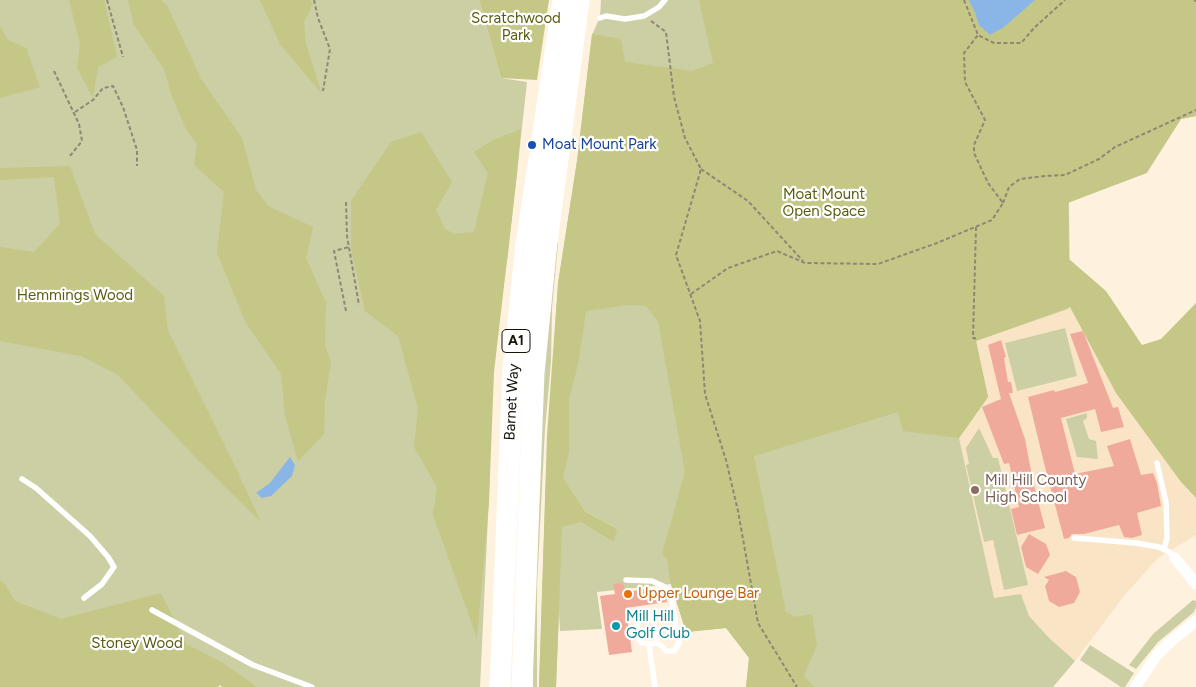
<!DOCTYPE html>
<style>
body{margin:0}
canvas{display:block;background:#fef2de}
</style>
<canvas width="1196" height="687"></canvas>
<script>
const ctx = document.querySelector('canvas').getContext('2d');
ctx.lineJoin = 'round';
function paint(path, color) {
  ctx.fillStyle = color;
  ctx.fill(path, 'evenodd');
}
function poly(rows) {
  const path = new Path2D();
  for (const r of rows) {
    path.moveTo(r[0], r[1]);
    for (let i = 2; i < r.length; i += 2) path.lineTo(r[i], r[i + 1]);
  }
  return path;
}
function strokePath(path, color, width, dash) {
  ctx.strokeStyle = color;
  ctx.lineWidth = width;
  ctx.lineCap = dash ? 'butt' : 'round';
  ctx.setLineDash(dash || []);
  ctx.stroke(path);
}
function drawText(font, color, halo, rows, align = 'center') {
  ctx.font = font + ' Figtree,sans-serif';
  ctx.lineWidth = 4.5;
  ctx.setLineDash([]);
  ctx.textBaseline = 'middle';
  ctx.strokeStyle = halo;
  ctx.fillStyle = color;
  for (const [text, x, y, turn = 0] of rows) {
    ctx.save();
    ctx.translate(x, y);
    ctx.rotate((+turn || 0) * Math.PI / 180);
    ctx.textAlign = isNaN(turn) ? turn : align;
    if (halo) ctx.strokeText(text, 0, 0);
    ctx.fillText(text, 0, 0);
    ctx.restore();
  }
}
const built = poly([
 [1070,306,1181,482,1196,498,1196,535,1158,558,1124,596,1075,661,1053,687,814,687,898,411,988,397,976,341]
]);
const green = poly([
 [0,0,479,0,501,78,527,82,508,254,491,374,489,496,480,687,231,687,215,678,142,687,0,687],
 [601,0,1196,0,1196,116,1181,119,1147,173,1069,202,1070,306,1068,309,976,341,988,397,959,438,994,598,1021,594,1029,616,1049,638,1075,661,1053,687,746,687,749,657,726,628,686,632,671,584,597,592,602,629,560,631,559,613,556,687,539,687,546,476,558,284,577,161,592,35,600,17],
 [563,479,586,512,614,527,613,542,580,522],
 [555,237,558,243,552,309,551,362,545,429,537,585,537,687,533,687,533,630,538,446],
 [1065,328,1077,376,1017,391,1005,343],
 [1087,413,1087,418,1083,421,1089,439,1096,441,1098,459,1077,457,1066,419],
 [979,428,993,458,998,458,1028,585,1004,590,993,540,984,542,966,465,969,464,966,448],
 [1193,600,1196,601,1196,607,1194,612,1158,642,1136,669,1129,665,1153,634],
 [1090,645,1134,673,1125,687,1121,687,1080,660]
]);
const forest = poly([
 [69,0,104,0,117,57,98,67,93,98,77,68,80,44],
 [128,0,161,0,167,5,201,79,242,138,256,190,268,206,313,227,306,258,326,303,325,346,331,362,325,400,324,434,298,461,285,416,281,374,246,323,217,253,224,192,194,165,197,144,187,131,172,97,164,69,134,25],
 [260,0,310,0,313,4,304,22,306,44,322,94,280,44],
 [479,0,549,0,537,80,501,78],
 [699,0,969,0,975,13,979,25,1004,27,1035,0,1196,0,1196,116,1181,119,1146,173,1068,203,1069,259,1106,291,1142,345,1161,339,1196,303,1196,498,1181,482,1116,393,1070,307,976,341,988,397,959,438,903,431,898,412,754,456,786,612,796,617,812,614,817,645,804,676,814,687,746,687,749,658,726,628,686,632,670,581,667,558,662,554,685,472,658,321,646,306,627,305,586,311,578,365,569,398,569,451,563,478,586,512,614,527,617,532,613,542,580,522,562,527,556,687,539,687,547,435,558,283,577,161,592,34,621,39,625,62,692,71,713,63],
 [0,26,8,40,26,48,40,87,0,98],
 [521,129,517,174,494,372,489,502,477,638,433,515,437,487,414,447,418,408,398,336,365,311,351,248,351,201,391,142,421,132,452,182,436,210,445,229,454,234,474,232,488,173,474,152,493,140],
 [70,166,95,234,164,296,168,331,233,462,261,522,198,460,118,375,81,356,0,341,0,247,34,252,60,224,54,177,0,180,0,168],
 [0,580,5,584,15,601,61,619,161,593,186,644,223,663,257,687,222,687,220,685,218,687,0,687]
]);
const water = poly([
 [969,0,1035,0,1004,27,990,35,979,25,975,13],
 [290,457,295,465,292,476,271,496,262,498,256,493,270,483]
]);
const building = poly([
 [1083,331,1113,408,1118,407,1124,427,1101,432,1095,409,1061,418,1075,474,1114,466,1107,446,1130,439,1141,475,1153,473,1157,483,1161,506,1137,513,1142,535,1132,538,1124,537,1119,525,1084,534,1072,534,1069,538,1064,539,1045,467,1028,397,1054,390,1055,392,1088,383,1070,334],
 [1001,340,1006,357,1004,358,1008,382,1011,382,1013,393,1009,393,1025,439,1033,481,1045,528,1017,535,1011,509,1019,507,1009,463,1004,464,982,407,1001,399,988,345],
 [1029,534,1046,544,1050,555,1038,574,1026,567,1021,547],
 [1066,571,1076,577,1080,592,1074,603,1059,607,1049,601,1045,586,1049,580,1044,577],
 [623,583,625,592,654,588,655,596,666,594,667,602,626,608,632,652,609,655,600,596,615,594,613,584]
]);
const path = poly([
 [107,0,123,57],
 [314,0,318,18,330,49,323,91],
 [964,0,978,35,994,43,1021,43,1035,27,1065,0],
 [1194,0,1196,1],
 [651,21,666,32,674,97,685,138,701,169,676,255,700,321,705,394,726,460,738,511,758,623,797,687],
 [54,71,79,124,82,141,70,156],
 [75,112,93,100,103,88,113,86,123,107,137,150,137,166],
 [701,169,748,201,803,261],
 [346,202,347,236,359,305],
 [1003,203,1009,187,1020,179,1045,176,1065,175,1099,159,1115,147,1196,110],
 [976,227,973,338,975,338,976,341],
 [691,294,728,268,777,251,805,263,878,264,937,243,992,220,1003,203,988,183,974,153,974,145,985,120,965,82,964,53,978,35],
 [346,311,334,251,349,247]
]);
const lane = poly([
 [600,18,606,16,625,19,644,16,659,7,665,0],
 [1157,463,1166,502,1167,538,1164,549],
 [22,479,36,488,90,536,108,557,114,567,102,584,84,598],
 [1074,538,1136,543,1159,547,1169,552,1175,558],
 [626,580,652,581,663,586,670,591,679,643,674,651,666,651,662,646,657,643],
 [152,610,253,665,312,687],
 [640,612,647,612,653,615,657,643,649,644,642,643,639,639,636,618,640,612],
 [649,644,655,687]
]);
const street = poly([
 [1175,558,1196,584],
 [1135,687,1157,655,1169,643,1196,621]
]);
const highway = poly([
 [500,687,513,370,526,244,563,0],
 [522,687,534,373,547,242,579,0]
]);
const markers = [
 [532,145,5,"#1a4fb4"],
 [975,490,5,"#8d6e63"],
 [628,594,5,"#e8710a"],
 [616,626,5,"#0f9aa8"]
];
const shields = [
 [516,341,28]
];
const shieldNames = [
 ["A1",516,341]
];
const parkNames = [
 ["Scratchwood",516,19],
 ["Park",516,36],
 ["Moat Mount",824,195],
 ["Open Space",824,212],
 ["Hemmings Wood",75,296],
 ["Stoney Wood",137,644]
];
const transitNames = [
 ["Moat Mount Park",542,145]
];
const streetNames = [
 ["Barnet Way",512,402,-87]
];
const educationNames = [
 ["Mill Hill County",985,481],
 ["High School",985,498]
];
const foodNames = [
 ["Upper Lounge Bar",638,594]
];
const cultureNames = [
 ["Mill Hill",626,617],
 ["Golf Club",626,634]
];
paint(built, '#f9e5c6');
paint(green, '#cccea3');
paint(forest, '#c5c786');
paint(water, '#89b6e7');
paint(building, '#f0aa9c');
strokePath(path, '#8f8678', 2, [4, 2.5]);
strokePath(lane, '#fff', 5.5);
strokePath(street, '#fff', 11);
strokePath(highway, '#fff', 21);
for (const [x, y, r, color] of markers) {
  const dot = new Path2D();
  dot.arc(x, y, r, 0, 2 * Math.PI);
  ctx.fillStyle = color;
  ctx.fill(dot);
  strokePath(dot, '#fff', 2);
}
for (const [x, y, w] of shields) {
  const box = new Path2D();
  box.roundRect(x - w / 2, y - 11.5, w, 23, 4);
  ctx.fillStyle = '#fff';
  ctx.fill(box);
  strokePath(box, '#17120a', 1);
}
drawText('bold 14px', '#17120a', null, shieldNames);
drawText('15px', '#5b5c11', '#fff', parkNames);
drawText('15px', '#164399', '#fff', transitNames, 'left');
drawText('15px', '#17120a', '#fff', streetNames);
drawText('15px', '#785e54', '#fff', educationNames, 'left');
drawText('15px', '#c56008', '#fff', foodNames, 'left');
drawText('15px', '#0d838f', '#fff', cultureNames, 'left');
</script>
